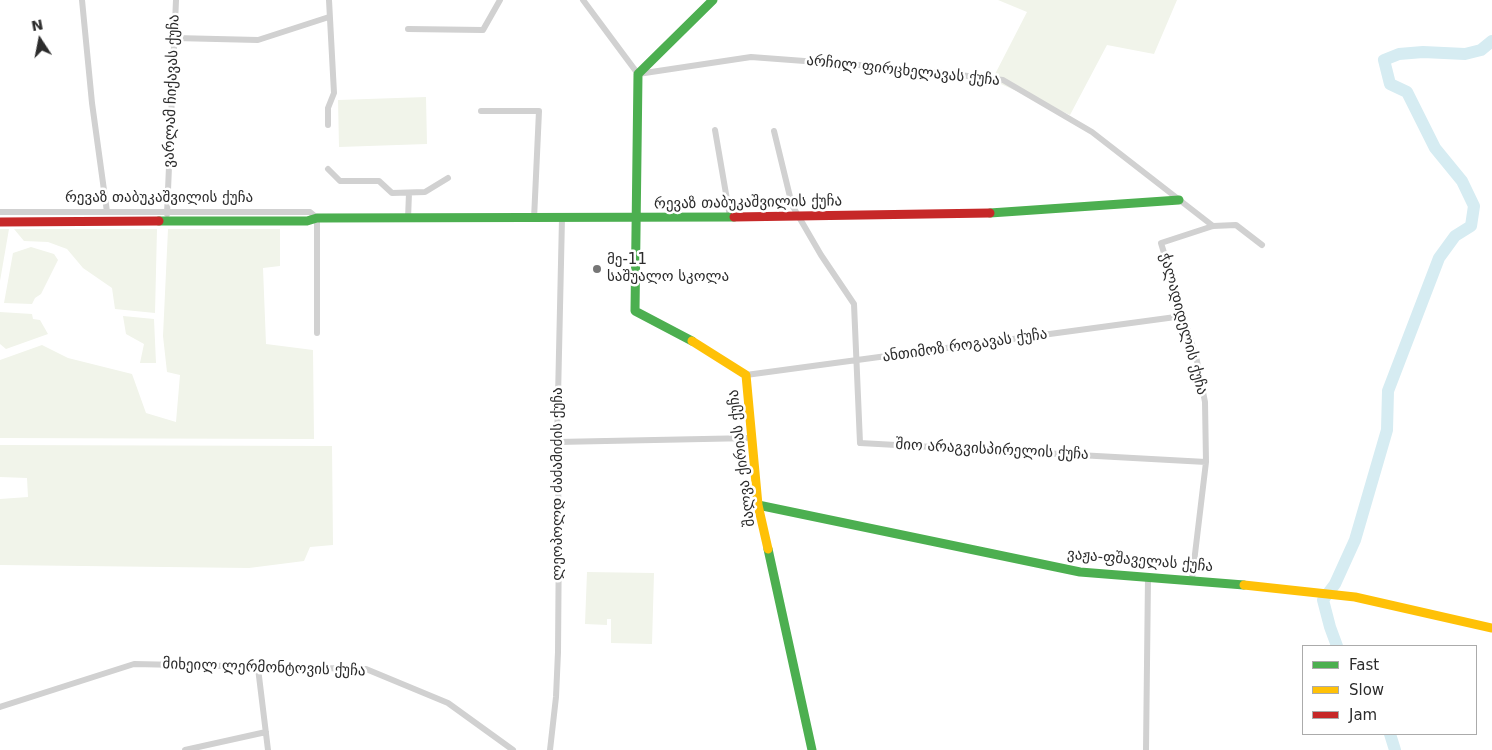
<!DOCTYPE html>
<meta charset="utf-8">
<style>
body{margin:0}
#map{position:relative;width:1492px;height:750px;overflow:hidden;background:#fff;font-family:"DejaVu Sans",sans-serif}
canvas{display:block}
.legend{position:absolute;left:1302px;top:645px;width:175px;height:90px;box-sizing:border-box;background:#fff;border:1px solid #ababab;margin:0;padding:6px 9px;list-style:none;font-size:15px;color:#2c2c2c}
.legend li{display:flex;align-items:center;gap:10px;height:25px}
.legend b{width:25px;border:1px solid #ababab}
.north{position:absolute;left:15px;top:15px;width:50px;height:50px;-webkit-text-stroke:4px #fff;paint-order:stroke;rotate:349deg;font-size:14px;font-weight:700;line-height:20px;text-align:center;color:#2c2c2c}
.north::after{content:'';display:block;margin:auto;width:18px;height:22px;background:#2c2c2c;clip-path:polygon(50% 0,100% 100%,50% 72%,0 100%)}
</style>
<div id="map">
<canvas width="1492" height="750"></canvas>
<ul class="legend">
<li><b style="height:6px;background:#4caf50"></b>Fast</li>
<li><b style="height:6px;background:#ffc107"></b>Slow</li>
<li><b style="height:6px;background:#c62828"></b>Jam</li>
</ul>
<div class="north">N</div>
</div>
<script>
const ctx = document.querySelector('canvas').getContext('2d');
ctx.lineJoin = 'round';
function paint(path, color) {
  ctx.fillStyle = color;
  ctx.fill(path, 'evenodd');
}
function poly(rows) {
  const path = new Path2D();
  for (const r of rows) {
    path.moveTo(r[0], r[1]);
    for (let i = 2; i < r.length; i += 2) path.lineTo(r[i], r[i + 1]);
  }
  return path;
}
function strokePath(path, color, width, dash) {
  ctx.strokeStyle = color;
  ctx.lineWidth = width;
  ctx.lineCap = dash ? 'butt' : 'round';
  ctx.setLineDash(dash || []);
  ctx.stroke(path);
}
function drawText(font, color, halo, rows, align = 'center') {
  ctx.font = font + ' "DejaVu Sans","Noto Sans Georgian",sans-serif';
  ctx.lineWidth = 5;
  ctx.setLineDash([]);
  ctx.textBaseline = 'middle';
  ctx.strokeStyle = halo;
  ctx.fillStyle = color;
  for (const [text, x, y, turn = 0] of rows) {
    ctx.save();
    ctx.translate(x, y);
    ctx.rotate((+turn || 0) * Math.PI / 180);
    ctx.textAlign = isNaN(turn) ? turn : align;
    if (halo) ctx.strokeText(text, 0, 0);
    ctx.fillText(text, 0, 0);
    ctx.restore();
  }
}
const green = poly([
 [998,0,1177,0,1154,54,1107,45,1070,115,992,80,1027,12],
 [426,97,427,144,339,147,338,100],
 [0,229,9,229,0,281],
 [14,229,157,229,155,313,115,309,112,288,83,268,67,249,48,242,24,241],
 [168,229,280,229,280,266,263,268,266,344,313,350,314,439,0,438,0,360,42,345,68,358,132,374,146,413,176,422,180,375,167,372,163,336],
 [31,247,54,254,58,260,41,294,35,298,32,304,4,303,13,253],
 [0,312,32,314,33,319,40,320,48,334,6,349,0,344],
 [123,316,154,319,156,363,140,363,144,344,126,334],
 [0,445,332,446,333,545,310,547,304,561,249,568,0,565,0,499,28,497,27,478,0,477],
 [587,572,654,573,652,644,611,643,611,619,607,619,607,625,585,624]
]);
const river = poly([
 [1337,646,1330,627,1323,600,1335,584,1355,540,1387,430,1388,391,1439,258,1455,236,1471,226,1474,206,1462,181,1435,148,1407,92,1390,84,1384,60,1399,54,1423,52,1465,54,1481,50,1492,41],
 [1390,734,1395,750]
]);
const street = poly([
 [82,0,92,103,107,212],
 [583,0,638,74,751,57,898,68,1003,80,1092,132,1213,226],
 [408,29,483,30,500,0],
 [175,38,258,40,329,17],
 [481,111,539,111,534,219],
 [328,125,328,108,334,93,329,0],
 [715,130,730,217],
 [774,131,792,205,821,255,854,304,860,443,1206,462],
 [328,169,340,181,379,181,392,193,425,192,448,178],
 [0,212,310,212,317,218,317,333],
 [167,214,176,0],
 [408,219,409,193],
 [746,375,1183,316],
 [557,442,752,438],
 [1192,579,1206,462,1205,402,1197,361,1161,243,1213,226,1236,225,1262,245],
 [258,668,268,750],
 [0,707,134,664,366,669,448,703,513,750],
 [185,750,266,732],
 [550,750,556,697,558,652,559,527,557,442,562,218],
 [1146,750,1148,577]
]);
const fast = poly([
 [990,213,1179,200],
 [159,221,307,221,317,218,734,217],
 [692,341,635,311,638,74,713,0],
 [758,505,1080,572,1244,585],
 [768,549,812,750]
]);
const slow = poly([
 [692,341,746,375,758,505,768,549],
 [1244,585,1355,597,1492,628]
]);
const jam = poly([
 [734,217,990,213],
 [0,222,159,221]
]);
const markers = [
 [597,269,5,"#767676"]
];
const streetNames = [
 ["არჩილ ფირცხელავას ქუჩა",903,71,6],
 ["ვარლამ ჩიქავას ქუჩა",172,91,-88],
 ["რევაზ თაბუკაშვილის ქუჩა",159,198],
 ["რევაზ თაბუკაშვილის ქუჩა",748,203,-1],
 ["ჭალადიდელის ქუჩა",1183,324,75],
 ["ანთიმოზ როგავას ქუჩა",965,346,-8],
 ["შიო არაგვისპირელის ქუჩა",992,450,3],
 ["შალვა ქირიას ქუჩა",742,458,-97],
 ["ლეოპოლდ ძაძამიძის ქუჩა",558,484,-90],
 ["ვაჟა-ფშაველას ქუჩა",1140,561,5],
 ["მიხეილ ლერმონტოვის ქუჩა",264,668,2]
];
const poiNames = [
 ["მე-11",607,260],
 ["საშუალო სკოლა",607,277]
];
paint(green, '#f1f4ea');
strokePath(river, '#d6ecf2', 12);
strokePath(street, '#d1d1d1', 6);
strokePath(fast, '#4caf50', 9);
strokePath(slow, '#ffc107', 9);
strokePath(jam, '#c62828', 9);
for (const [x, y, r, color] of markers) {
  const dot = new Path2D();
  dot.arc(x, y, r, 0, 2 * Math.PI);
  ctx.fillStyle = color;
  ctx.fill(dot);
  strokePath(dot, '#fff', 2);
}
drawText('15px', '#2c2c2c', '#fff', streetNames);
drawText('15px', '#2c2c2c', '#fff', poiNames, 'left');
</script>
